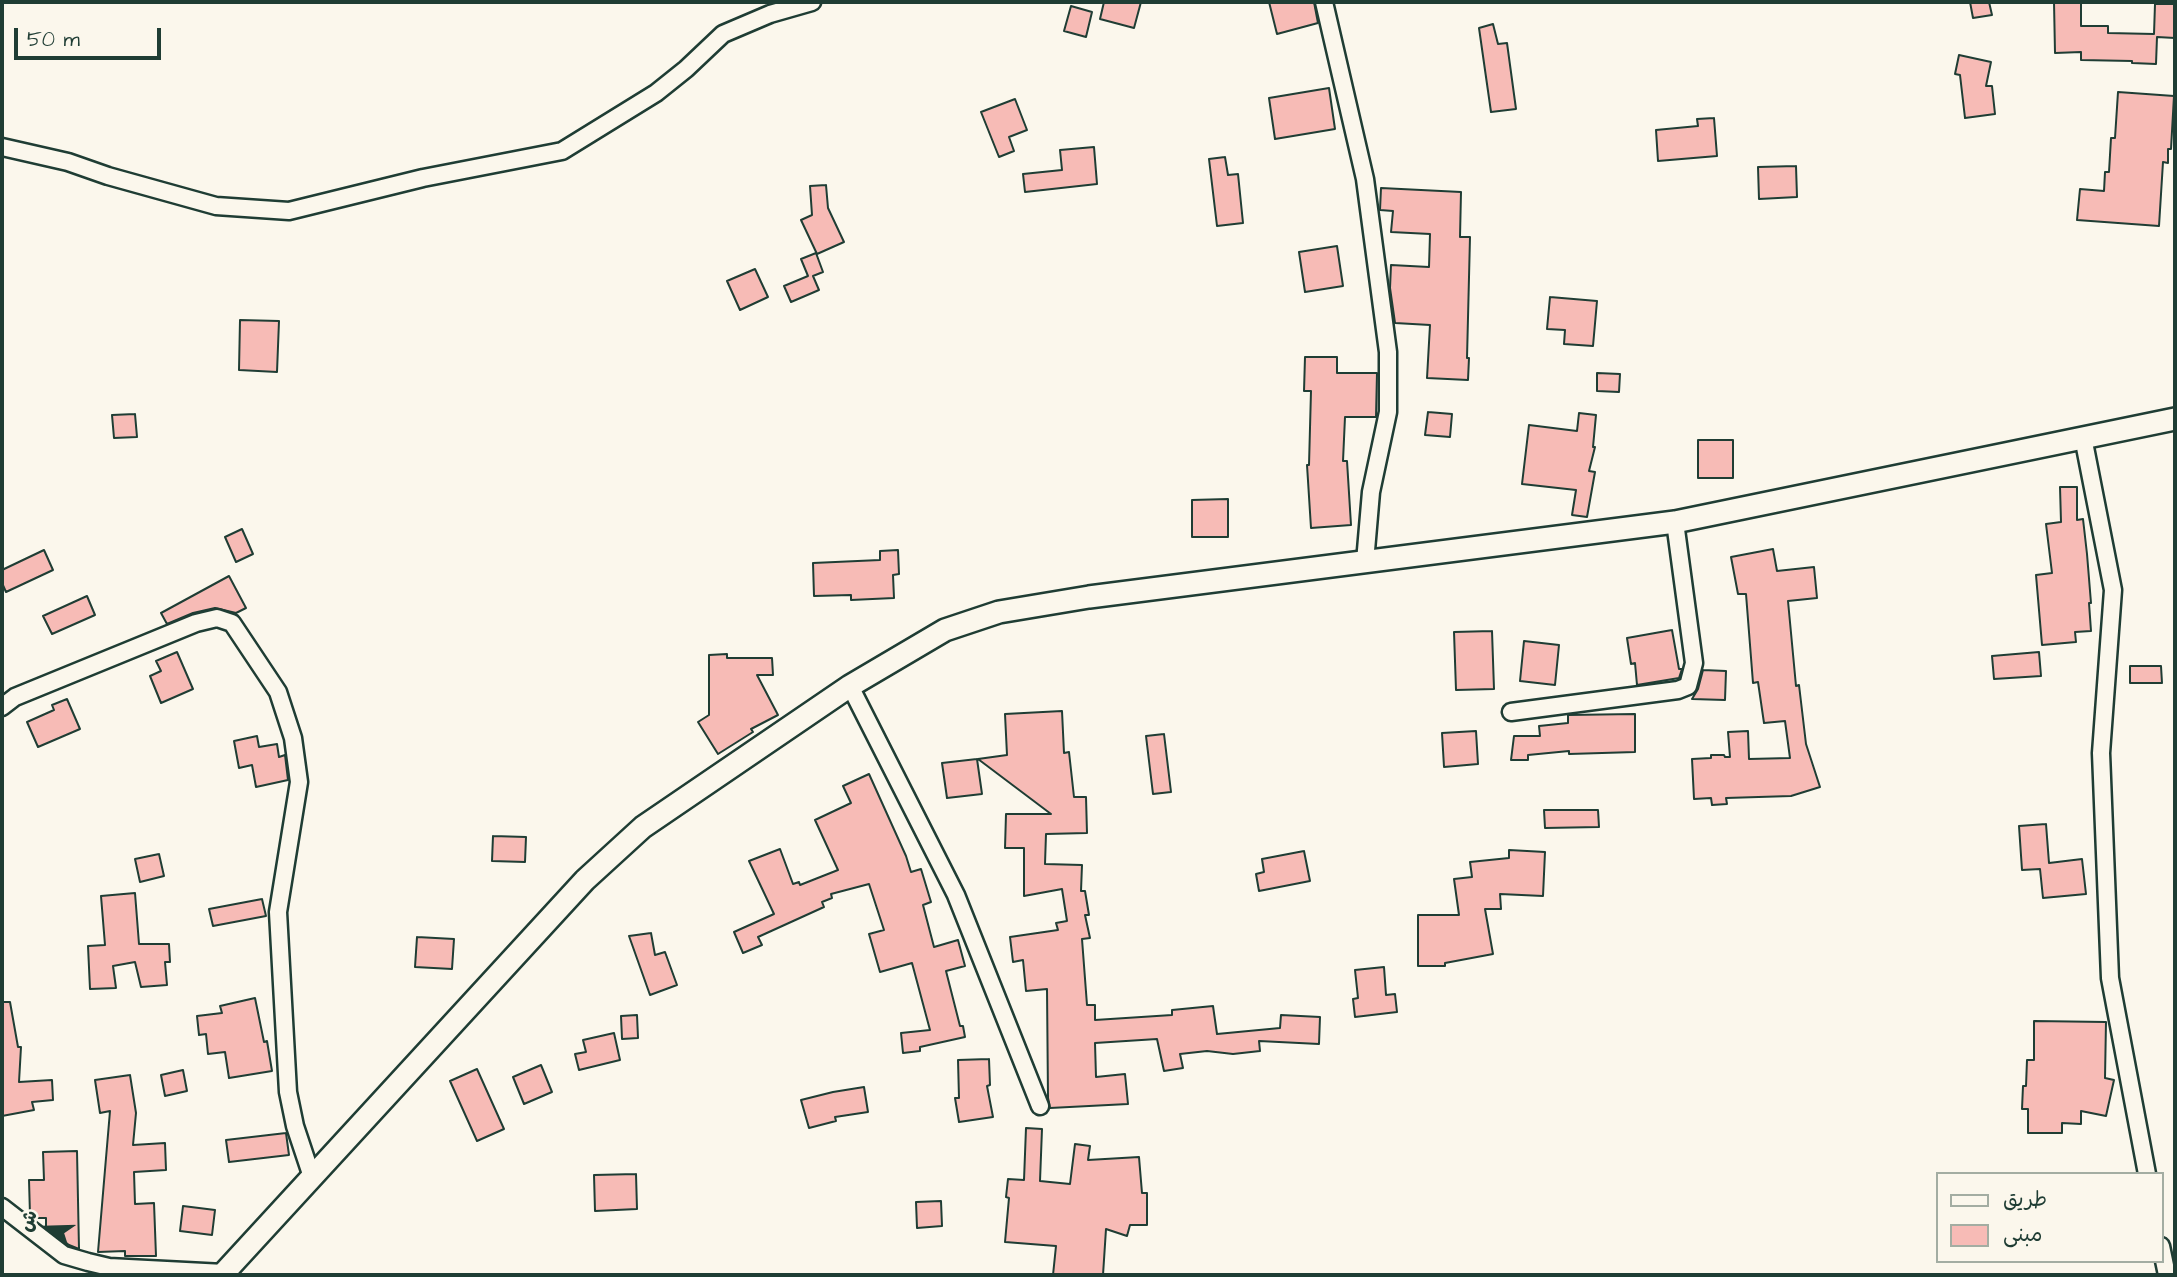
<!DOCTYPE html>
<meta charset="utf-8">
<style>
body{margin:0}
#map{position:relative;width:2177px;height:1277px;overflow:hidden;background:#fbf7ec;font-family:"Architects Daughter","Playpen Sans Arabic",sans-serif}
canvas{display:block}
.frame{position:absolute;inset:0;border:4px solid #1f3d34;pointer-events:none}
.legend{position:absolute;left:1936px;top:1172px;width:228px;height:91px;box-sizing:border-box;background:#fbf7ec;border:2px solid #a3ada2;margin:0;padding:9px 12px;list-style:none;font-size:21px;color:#1f3d34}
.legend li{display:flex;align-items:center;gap:14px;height:35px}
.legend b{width:35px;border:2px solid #a3ada2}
.north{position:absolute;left:14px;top:1193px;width:70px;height:70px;-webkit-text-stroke:5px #fbf7ec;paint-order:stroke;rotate:289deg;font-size:19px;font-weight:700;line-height:28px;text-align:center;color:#1f3d34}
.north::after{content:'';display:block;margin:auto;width:24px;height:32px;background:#1f3d34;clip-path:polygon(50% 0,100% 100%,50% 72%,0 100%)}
.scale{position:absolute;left:14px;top:28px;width:147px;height:32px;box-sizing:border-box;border:4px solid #1f3d34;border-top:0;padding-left:9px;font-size:21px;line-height:24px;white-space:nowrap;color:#1f3d34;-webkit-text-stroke:5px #fbf7ec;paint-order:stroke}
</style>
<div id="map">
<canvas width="2177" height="1277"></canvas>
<div class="frame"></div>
<ul class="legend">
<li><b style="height:9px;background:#fbf7ec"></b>طريق</li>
<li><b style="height:19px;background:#f7bbb6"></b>مبنى</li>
</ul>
<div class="north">ش</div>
<div class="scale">50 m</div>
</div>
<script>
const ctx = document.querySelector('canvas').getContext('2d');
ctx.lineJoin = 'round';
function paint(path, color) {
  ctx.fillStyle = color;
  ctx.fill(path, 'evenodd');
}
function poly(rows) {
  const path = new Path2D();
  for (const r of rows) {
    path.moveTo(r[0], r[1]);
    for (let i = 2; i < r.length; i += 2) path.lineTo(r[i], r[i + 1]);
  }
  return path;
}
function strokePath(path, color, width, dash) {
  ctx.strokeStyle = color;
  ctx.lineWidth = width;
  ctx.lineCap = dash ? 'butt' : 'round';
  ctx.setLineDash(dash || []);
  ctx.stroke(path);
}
const building = poly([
 [1104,2,1141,2,1134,28,1100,19,1104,2],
 [1269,2,1314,2,1318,23,1277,34,1269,2],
 [1970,2,1989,2,1992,15,1973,18,1970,2],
 [2054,2,2081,2,2081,26,2108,26,2108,33,2154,34,2155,4,2175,4,2175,38,2157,37,2156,64,2132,63,2132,61,2081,60,2081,52,2055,53,2054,2],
 [1071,6,1092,12,1086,37,1064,31,1071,6],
 [1493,24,1498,44,1507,43,1516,109,1491,112,1479,28,1493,24],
 [1959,55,1991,62,1986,86,1992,86,1995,114,1965,118,1960,75,1955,74,1959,55],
 [1329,88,1335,129,1275,139,1269,98,1329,88],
 [2118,92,2174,96,2171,149,2168,149,2168,163,2163,162,2159,226,2077,220,2080,189,2104,191,2105,172,2109,172,2111,138,2115,138,2118,92],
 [1015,99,1027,130,1009,137,1014,151,999,157,981,112,1015,99],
 [1714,118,1717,156,1658,161,1656,130,1698,126,1697,119,1714,118],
 [1094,147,1097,184,1025,192,1023,174,1062,170,1060,150,1094,147],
 [1225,157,1228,175,1238,174,1243,223,1217,226,1209,159,1225,157],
 [1796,166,1797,197,1759,199,1758,167,1796,166],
 [826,185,828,208,844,242,817,254,801,220,812,215,810,186,826,185],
 [1381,188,1461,192,1460,237,1470,237,1467,358,1469,358,1468,380,1427,378,1430,325,1395,323,1390,288,1391,265,1429,267,1430,234,1391,232,1393,211,1380,210,1381,188],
 [1337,246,1343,286,1305,292,1299,252,1337,246],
 [816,253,823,272,813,276,819,290,791,302,784,286,808,276,801,259,816,253],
 [755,269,768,297,740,310,727,281,755,269],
 [1550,297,1597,301,1593,346,1564,344,1565,330,1547,329,1550,297],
 [240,320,279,321,277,372,239,370,240,320],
 [1305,357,1337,357,1337,373,1377,373,1376,417,1345,417,1343,461,1347,461,1351,525,1311,528,1307,465,1309,465,1311,391,1304,391,1305,357],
 [1597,373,1620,374,1619,392,1597,391,1597,373],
 [1428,412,1452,414,1450,437,1425,435,1428,412],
 [1579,413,1596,415,1593,447,1595,447,1589,471,1595,472,1587,517,1572,515,1576,490,1522,484,1529,425,1577,431,1579,413],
 [135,414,137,437,114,438,112,415,135,414],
 [1698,440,1733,440,1733,478,1698,478,1698,440],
 [2060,487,2077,487,2077,520,2083,519,2087,554,2091,603,2089,603,2091,631,2075,632,2076,642,2042,645,2036,575,2052,573,2046,524,2061,522,2060,487],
 [1228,499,1228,537,1192,537,1192,500,1228,499],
 [242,529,253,554,236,562,225,537,242,529],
 [1773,549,1777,571,1814,567,1817,598,1788,601,1796,686,1799,685,1806,744,1820,787,1791,796,1726,798,1727,804,1712,805,1711,798,1694,799,1692,759,1711,758,1711,755,1724,755,1725,757,1730,757,1728,732,1748,731,1749,759,1790,758,1785,721,1764,723,1758,682,1753,683,1746,594,1738,594,1731,557,1773,549],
 [44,550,53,570,6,592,2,583,2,570,44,550],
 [898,550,899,574,893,575,894,598,851,600,851,595,814,596,813,563,880,560,880,551,898,550],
 [229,576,246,608,236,613,215,608,193,613,167,624,161,613,229,576],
 [87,596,95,615,52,634,43,616,87,596],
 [1672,630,1679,669,1682,669,1679,678,1637,685,1635,663,1631,664,1627,638,1672,630],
 [1492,631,1494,689,1456,690,1454,632,1492,631],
 [1524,641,1559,645,1555,685,1520,681,1524,641],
 [177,652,193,689,161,703,150,676,161,671,156,661,177,652],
 [2039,652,2041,676,1994,679,1992,656,2039,652],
 [727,654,727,658,772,658,773,675,757,675,778,715,751,729,753,732,718,754,698,722,709,715,709,655,727,654],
 [2130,666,2161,666,2162,683,2130,683,2130,666],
 [1703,670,1726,671,1725,700,1692,699,1698,689,1703,670],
 [67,699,80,729,38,747,27,722,54,710,52,705,67,699],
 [1062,711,1064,753,1069,752,1074,797,1086,797,1087,833,1046,834,1045,864,1082,865,1081,891,1085,891,1089,915,1085,915,1090,938,1082,939,1087,1005,1095,1005,1095,1020,1172,1015,1172,1010,1213,1006,1217,1034,1280,1028,1281,1015,1320,1017,1319,1044,1259,1041,1260,1051,1233,1054,1207,1051,1180,1054,1183,1068,1164,1071,1157,1039,1095,1043,1096,1077,1125,1074,1128,1104,1050,1108,1048,1098,1047,989,1026,991,1023,960,1013,962,1010,937,1058,930,1056,923,1067,921,1062,889,1024,896,1024,848,1005,848,1006,814,1051,814,978,759,1007,755,1005,714,1062,711],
 [1635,714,1635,752,1569,754,1569,751,1528,755,1528,760,1511,760,1514,736,1540,736,1539,726,1568,723,1568,715,1635,714],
 [1476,731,1478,764,1444,767,1442,733,1476,731],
 [1164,734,1171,792,1153,794,1146,736,1164,734],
 [257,736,259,747,277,744,279,757,285,755,288,780,256,787,252,765,239,768,234,741,257,736],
 [977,759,982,794,947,798,942,763,977,759],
 [869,774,906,856,911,872,921,869,931,902,923,905,934,947,958,940,965,966,946,971,960,1026,963,1026,965,1037,920,1047,920,1051,903,1053,901,1033,930,1030,912,963,880,972,869,934,884,930,869,884,831,894,832,898,822,902,824,907,758,937,762,945,743,953,734,932,774,914,749,861,780,849,793,884,799,882,800,885,838,870,815,820,851,803,843,786,869,774],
 [1544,810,1598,810,1599,827,1545,828,1544,810],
 [2046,824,2049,863,2082,859,2086,894,2043,898,2040,869,2022,870,2019,826,2046,824],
 [493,836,526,837,525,862,492,861,493,836],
 [1509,850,1545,852,1543,896,1500,894,1501,909,1485,909,1493,954,1445,963,1445,966,1418,966,1418,915,1459,915,1454,879,1472,877,1470,862,1509,858,1509,850],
 [1304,851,1310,881,1259,891,1256,874,1264,872,1262,859,1304,851],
 [159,854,164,876,140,882,135,859,159,854],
 [135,893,139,944,169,944,170,962,165,962,167,985,141,987,135,962,113,966,116,988,90,989,88,946,105,945,101,896,135,893],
 [262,899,266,916,213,926,209,909,262,899],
 [651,933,655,955,665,952,677,985,650,995,629,936,651,933],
 [417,937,454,939,452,969,415,967,417,937],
 [1384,967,1386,995,1395,994,1397,1012,1355,1017,1353,999,1358,998,1355,970,1384,967],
 [255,998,264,1042,267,1041,272,1071,229,1078,225,1052,208,1054,206,1034,199,1035,197,1016,222,1013,220,1006,255,998],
 [2,1002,10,1002,18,1047,21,1047,19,1082,52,1080,53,1100,32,1102,34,1110,2,1116,2,1002],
 [637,1015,638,1038,622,1039,621,1016,637,1015],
 [2034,1021,2106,1022,2105,1078,2114,1080,2106,1116,2081,1111,2081,1124,2062,1123,2062,1133,2028,1133,2028,1109,2022,1109,2023,1086,2026,1086,2027,1060,2034,1060,2034,1021],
 [614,1033,620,1060,579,1070,575,1054,586,1052,583,1040,614,1033],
 [989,1059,990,1085,987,1086,993,1117,959,1122,955,1098,959,1098,958,1060,989,1059],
 [541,1065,552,1092,524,1104,513,1077,541,1065],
 [477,1069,504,1129,477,1141,450,1081,477,1069],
 [183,1070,187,1091,165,1096,161,1075,183,1070],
 [130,1075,136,1113,133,1145,165,1143,166,1170,134,1172,135,1204,154,1203,156,1256,125,1256,125,1251,98,1252,110,1111,100,1113,95,1080,130,1075],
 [864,1087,868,1112,835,1117,836,1121,809,1128,801,1100,833,1092,864,1087],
 [1026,1128,1042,1129,1040,1181,1070,1184,1075,1144,1090,1146,1088,1160,1139,1157,1142,1193,1147,1193,1147,1225,1130,1225,1127,1236,1106,1229,1103,1275,1053,1275,1056,1246,1005,1242,1009,1198,1006,1197,1008,1179,1024,1180,1026,1128],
 [286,1133,289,1155,229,1162,226,1140,286,1133],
 [77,1151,79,1249,69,1245,46,1228,46,1218,34,1218,30,1215,29,1180,44,1180,43,1152,77,1151],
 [636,1174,637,1209,595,1211,594,1175,636,1174],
 [941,1201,942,1226,917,1228,916,1202,941,1201],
 [183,1206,215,1210,212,1235,180,1231,183,1206]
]);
const minor = poly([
 [1324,2,1365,179,1388,352,1388,412,1371,492,1365,562],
 [2,147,68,162,108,176,216,206,289,211,423,178,562,151,656,93,686,69,723,34,770,14,812,2],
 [2083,437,2113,590,2101,753,2110,978,2147,1174],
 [850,686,956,895,1040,1106],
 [2,707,15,697,196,623,217,618,232,623,278,692,293,738,299,782,278,912,288,1092,295,1126,312,1177],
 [1511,712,1678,690,1688,686,1694,663,1675,522],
 [2,1207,64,1255,88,1262,109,1267,224,1273],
 [2161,1246,2167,1275]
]);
const secondary = poly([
 [222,1275,585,880,643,827,850,686,945,630,999,612,1089,597,1675,522,2175,419]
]);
paint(building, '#f7bbb6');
strokePath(building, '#1f3d34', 2);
strokePath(minor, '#1f3d34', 21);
strokePath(secondary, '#1f3d34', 26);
strokePath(minor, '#fbf7ec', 16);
strokePath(secondary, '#fbf7ec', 21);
</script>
